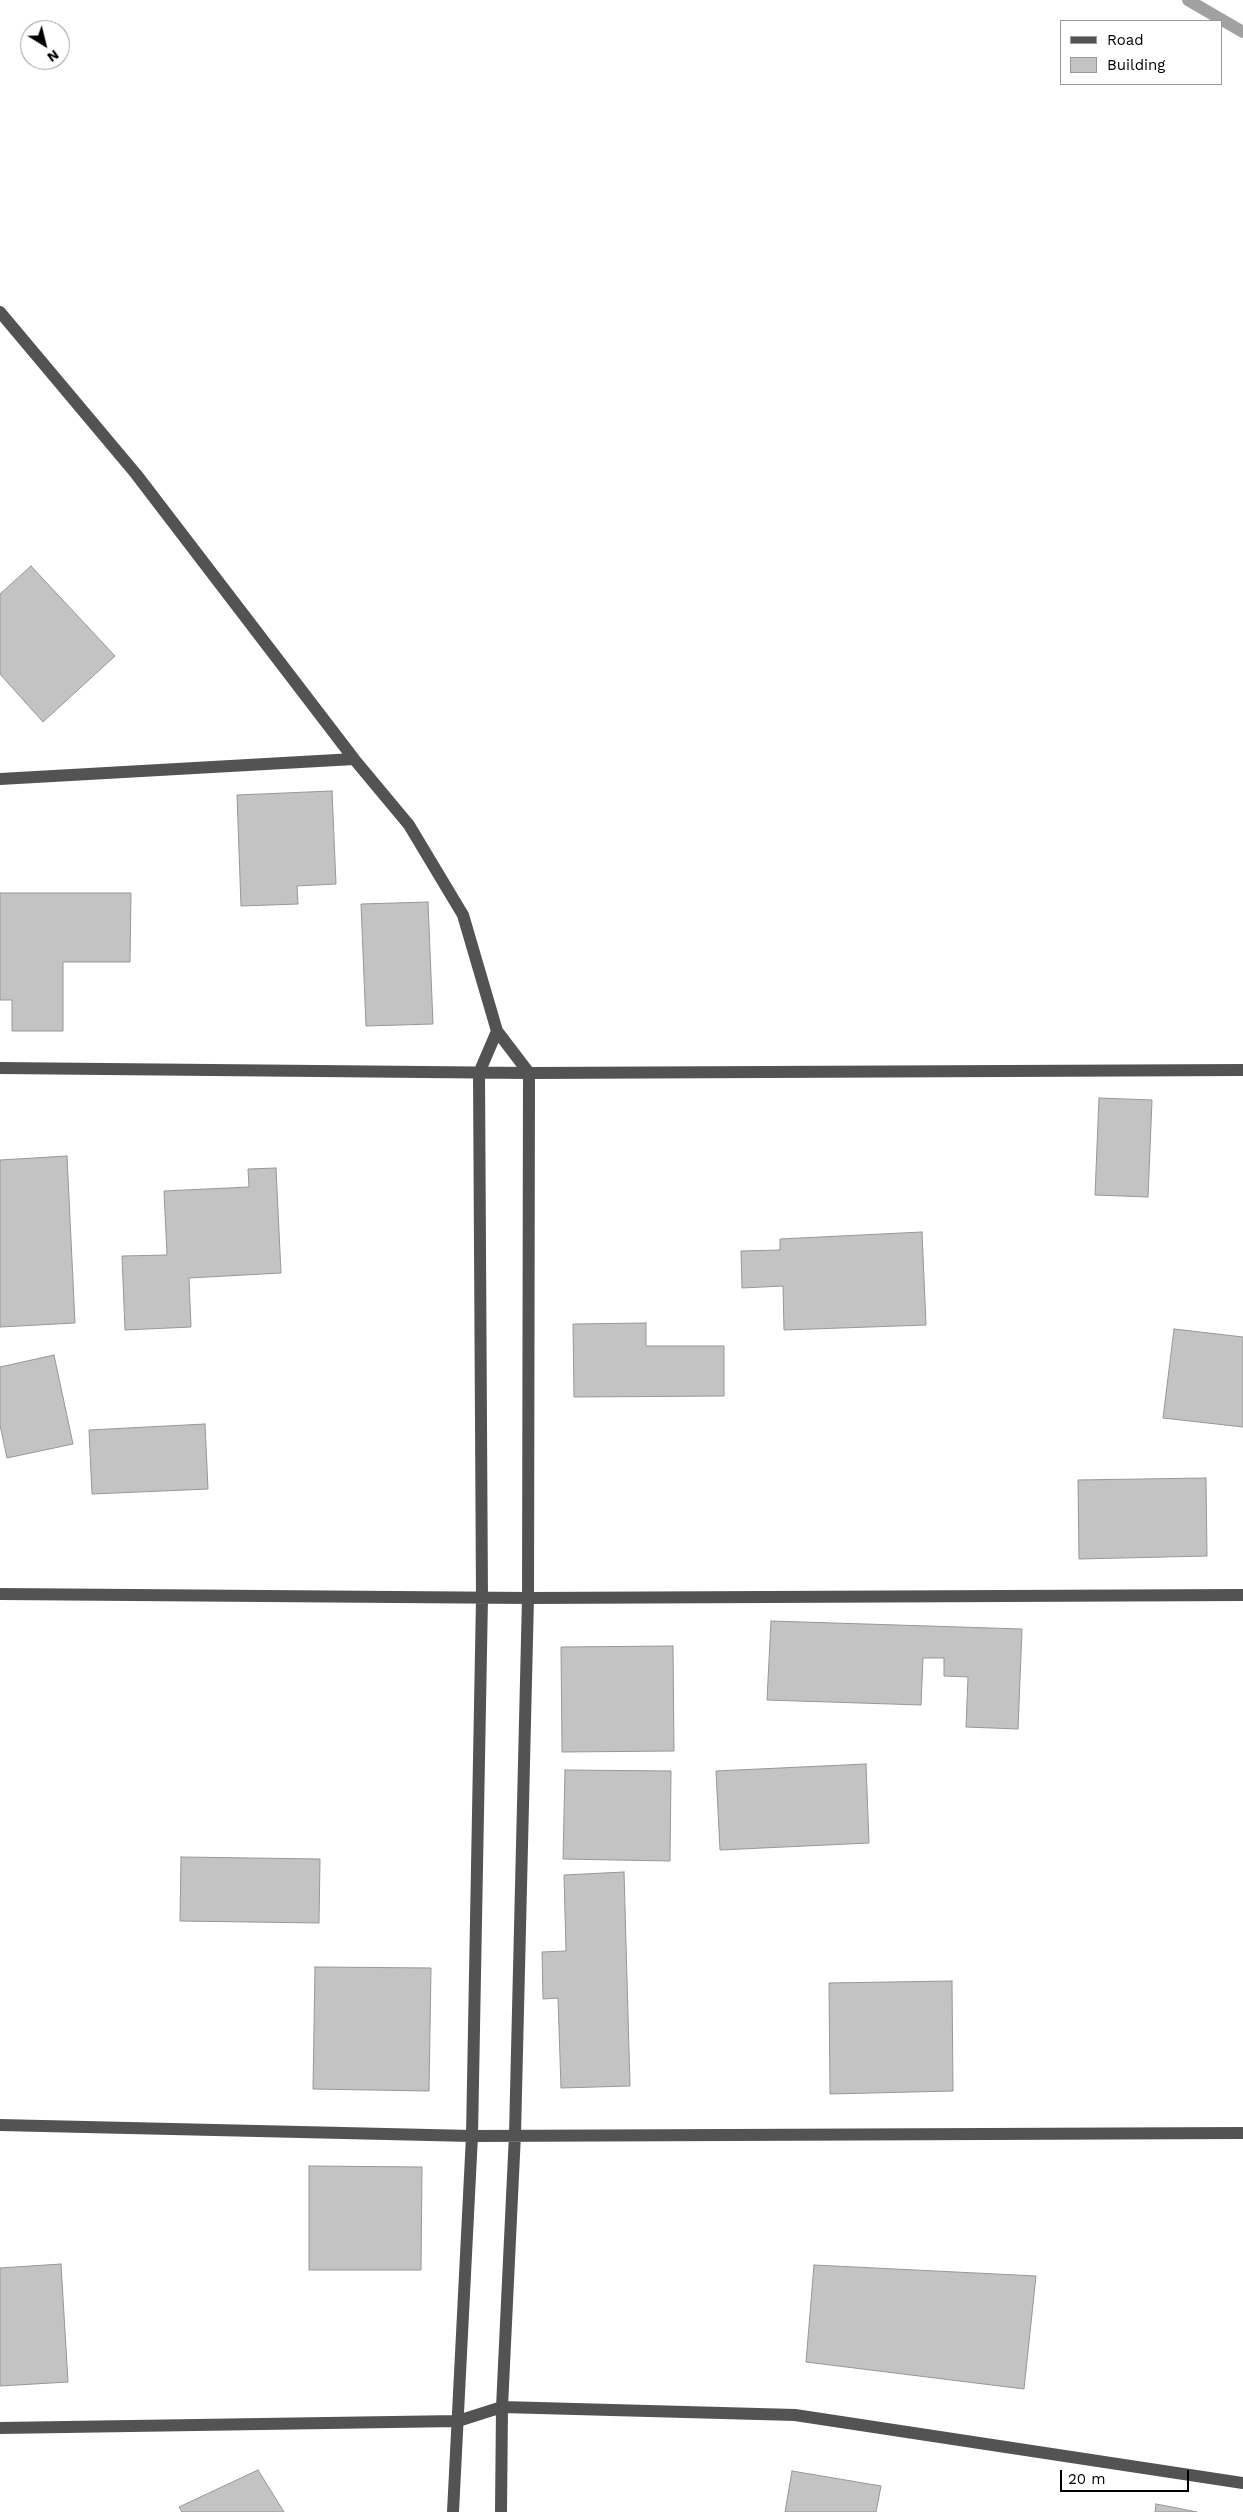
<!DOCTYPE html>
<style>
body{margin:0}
#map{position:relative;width:1243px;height:2512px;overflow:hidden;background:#fff;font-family:"Work Sans",sans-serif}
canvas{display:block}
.legend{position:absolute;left:1060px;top:20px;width:162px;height:65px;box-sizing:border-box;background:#fff;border:1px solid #999;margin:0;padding:6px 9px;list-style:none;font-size:15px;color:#000}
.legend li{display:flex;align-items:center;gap:10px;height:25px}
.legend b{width:25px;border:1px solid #999}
.north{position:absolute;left:20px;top:20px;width:50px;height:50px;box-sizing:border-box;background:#fff;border:1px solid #999;border-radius:50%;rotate:144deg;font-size:14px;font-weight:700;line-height:20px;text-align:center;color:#000}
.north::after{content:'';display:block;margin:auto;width:18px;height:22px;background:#000;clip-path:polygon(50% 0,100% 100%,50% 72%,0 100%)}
.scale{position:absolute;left:1060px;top:2470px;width:129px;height:22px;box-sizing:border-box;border:2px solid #000;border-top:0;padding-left:6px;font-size:15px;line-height:18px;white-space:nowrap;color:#000;-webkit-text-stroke:4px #fff;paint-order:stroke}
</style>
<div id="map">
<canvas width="1243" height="2512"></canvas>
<ul class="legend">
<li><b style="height:6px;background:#535353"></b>Road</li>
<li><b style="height:14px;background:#c3c3c3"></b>Building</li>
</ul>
<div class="north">N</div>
<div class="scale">20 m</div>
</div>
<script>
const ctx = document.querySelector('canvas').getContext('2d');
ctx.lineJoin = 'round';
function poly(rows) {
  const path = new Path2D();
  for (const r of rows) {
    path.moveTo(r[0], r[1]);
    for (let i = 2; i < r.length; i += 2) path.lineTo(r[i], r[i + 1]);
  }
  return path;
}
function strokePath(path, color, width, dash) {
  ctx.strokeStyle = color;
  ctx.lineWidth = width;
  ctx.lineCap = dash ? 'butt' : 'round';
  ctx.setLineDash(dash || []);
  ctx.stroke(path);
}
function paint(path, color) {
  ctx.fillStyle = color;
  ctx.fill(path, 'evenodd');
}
const stream = poly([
 [1188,0,1243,32]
]);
const building = poly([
 [31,566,115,656,43,722,0,674,0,594,31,566],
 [332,791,336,884,297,886,298,904,241,906,237,795,332,791],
 [0,893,131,893,130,962,63,962,63,1031,12,1031,12,1000,0,1000,0,893],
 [428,902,433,1024,366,1026,361,904,428,902],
 [1099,1098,1152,1100,1148,1197,1095,1195,1099,1098],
 [67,1156,75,1323,0,1327,0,1160,67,1156],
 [276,1168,281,1273,189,1278,191,1327,125,1330,122,1256,167,1255,164,1191,249,1187,248,1169,276,1168],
 [922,1232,926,1325,784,1330,783,1286,742,1288,741,1251,780,1250,780,1239,922,1232],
 [646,1323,646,1346,724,1346,724,1396,574,1397,573,1324,646,1323],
 [1174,1329,1243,1337,1243,1427,1163,1418,1174,1329],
 [54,1355,73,1444,7,1458,0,1425,0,1367,54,1355],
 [205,1424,208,1489,92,1494,89,1430,205,1424],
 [1206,1478,1207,1556,1079,1559,1078,1480,1206,1478],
 [771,1621,1022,1629,1018,1729,966,1727,968,1677,944,1676,944,1658,923,1658,921,1705,767,1700,771,1621],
 [673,1646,674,1751,562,1752,561,1647,673,1646],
 [866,1764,869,1843,720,1850,716,1771,866,1764],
 [565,1770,671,1771,670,1861,563,1859,565,1770],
 [181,1857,320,1859,319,1923,180,1921,181,1857],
 [624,1872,630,2086,561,2088,558,1998,543,1999,542,1952,566,1951,564,1875,624,1872],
 [315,1967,431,1968,429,2091,313,2089,315,1967],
 [952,1981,953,2091,830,2094,829,1983,952,1981],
 [309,2166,422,2167,421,2270,309,2270,309,2166],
 [61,2264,68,2382,0,2386,0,2268,61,2264],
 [814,2265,1036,2276,1024,2389,806,2362,814,2265],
 [258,2470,284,2512,182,2512,179,2507,258,2470],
 [792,2471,881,2486,876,2512,785,2512,792,2471],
 [1156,2504,1197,2512,1155,2512,1156,2504]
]);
const minor = poly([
 [0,312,136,474,354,759,409,825,463,915,497,1031,529,1073,528,1598,515,2134,502,2407,501,2512],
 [0,779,354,759],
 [0,1068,529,1073,1243,1070],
 [0,1594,528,1598,1243,1595],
 [0,2125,472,2136,1243,2133],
 [0,2428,458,2421,502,2407,795,2415,1243,2483],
 [453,2512,472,2136,482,1598,479,1073,497,1031]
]);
strokePath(stream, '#a1a1a1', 12);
paint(building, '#c3c3c3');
strokePath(building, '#979797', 1);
strokePath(minor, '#535353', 12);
</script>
